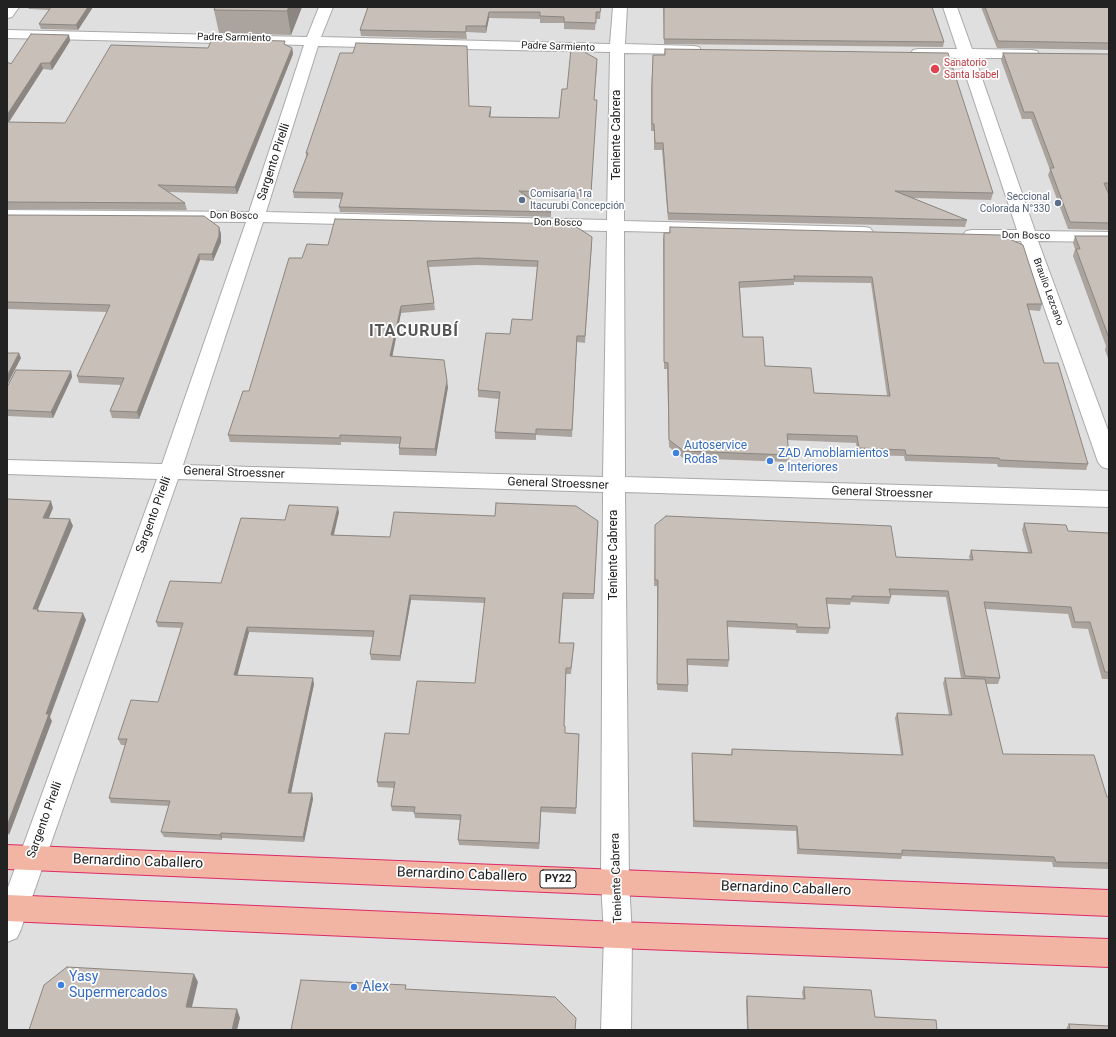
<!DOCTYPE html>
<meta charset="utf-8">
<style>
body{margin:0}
#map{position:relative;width:1116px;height:1037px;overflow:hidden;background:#f2efe9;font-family:Roboto,sans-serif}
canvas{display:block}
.frame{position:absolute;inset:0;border:8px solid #222;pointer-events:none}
</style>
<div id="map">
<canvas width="1116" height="1037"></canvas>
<div class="frame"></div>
</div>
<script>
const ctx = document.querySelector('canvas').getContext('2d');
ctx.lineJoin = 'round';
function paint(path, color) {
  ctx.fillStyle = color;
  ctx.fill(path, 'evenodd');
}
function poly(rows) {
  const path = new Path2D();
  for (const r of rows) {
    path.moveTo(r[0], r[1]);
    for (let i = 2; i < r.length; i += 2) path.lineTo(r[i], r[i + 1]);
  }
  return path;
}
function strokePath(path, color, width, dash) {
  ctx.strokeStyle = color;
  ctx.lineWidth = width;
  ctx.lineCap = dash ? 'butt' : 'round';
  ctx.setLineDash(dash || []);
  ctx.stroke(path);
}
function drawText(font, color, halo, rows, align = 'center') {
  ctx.font = font + ' Roboto,sans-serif';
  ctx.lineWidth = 3.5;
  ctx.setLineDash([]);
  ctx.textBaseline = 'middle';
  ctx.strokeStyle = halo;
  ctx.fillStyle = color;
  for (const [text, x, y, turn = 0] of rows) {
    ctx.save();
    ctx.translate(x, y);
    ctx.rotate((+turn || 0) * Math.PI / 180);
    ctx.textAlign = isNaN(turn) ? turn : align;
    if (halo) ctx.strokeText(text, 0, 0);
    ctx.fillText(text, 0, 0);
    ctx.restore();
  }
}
const residential = poly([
 [7,7,1109,7,1109,1030,7,1030]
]);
const minor = poly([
 [7,7,19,7,12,17,7,18,7,7],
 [319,7,333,7,321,37,610,44,613,7,627,7,625,44,694,46,699,47,701,50,699,53,694,54,624,53,624,221,864,227,870,228,873,232,870,236,864,237,624,231,625,477,1109,491,1109,507,625,492,629,882,632,935,631,1030,601,1030,604,935,601,882,603,492,178,479,21,929,17,938,7,942,7,890,157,479,7,474,7,460,162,464,246,222,7,220,7,210,249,212,304,45,7,38,7,30,307,37,319,7],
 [318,46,610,52,607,220,266,212,318,46],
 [263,222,607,231,603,477,183,465,263,222],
 [943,7,957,7,972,49,1032,50,1037,51,1039,54,1037,57,1032,58,975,58,1035,231,1109,232,1109,242,1038,241,1109,433,1109,469,1102,467,1098,462,1021,241,972,240,966,239,963,235,966,231,972,230,1017,230,960,58,918,57,913,56,911,53,913,50,918,49,957,49,943,7]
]);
const trunk = poly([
 [7,845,1109,890,1109,916,7,869,7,845],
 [7,895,618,922,1109,939,1109,967,618,948,7,921,7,895]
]);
const wall = poly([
 [28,7,93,7,78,30,41,29,39,24,49,10,29,9],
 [215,7,302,7,291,35,219,33,214,10],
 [368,7,601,7,600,19,596,19,595,30,564,29,564,23,540,23,540,19,489,18,486,33,466,32,467,39,361,36,360,30],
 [663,7,932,7,944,42,943,47,664,44],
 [981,7,1109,7,1109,50,997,48],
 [69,35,70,41,52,70,43,69,9,122,65,123,208,48,286,45,292,48,293,54,237,194,168,192,185,203,187,210,7,209,7,62,11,64],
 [665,49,993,193,991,200,913,198,967,220,965,227,668,220,662,150,654,150,654,131,651,131,651,91,653,55,664,55],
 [1003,53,1109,54,1109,191,1107,190,1109,195,1109,230,1068,229,1048,175,1050,170,1031,119,1022,119,1001,60],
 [597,64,594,100,596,105,591,199,528,197,551,212,551,217,340,212,339,207,342,199,294,198,293,192,306,158,306,153,469,106,491,112,490,117,559,118,567,89],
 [7,215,219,227,221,234,221,242,213,261,200,260,139,419,112,418,110,411,121,385,79,383,77,376,107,312,8,309,7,310],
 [670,227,1042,304,1040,311,1029,310,1044,363,1088,464,1086,470,998,467,997,464,905,461,904,456,857,455,856,443,787,440,789,455,788,462,683,458,669,447,667,369,664,369,663,239,664,233,669,233],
 [794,282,871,283,887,396,814,393,765,366,743,337,740,288,794,285],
 [1075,236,1109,236,1109,361,1105,350,1106,346,1073,256,1075,249,1073,243],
 [592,243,585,343,577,342,572,437,536,435,536,440,495,439,495,432,499,399,478,397,478,390,510,334,532,320,537,267,477,265,429,267,435,310,401,313,392,356,448,387,436,456,399,455,399,448,400,444,341,442,341,445,230,442,228,435,249,391,302,258,328,245],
 [71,371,72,377,53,418,7,416,7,387],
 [339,512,334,535,390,537,598,521,594,599,563,599,560,643,574,643,571,674,566,674,564,726,565,733,579,734,576,814,541,812,539,849,459,845,458,840,460,820,415,818,414,812,392,811,391,806,394,788,378,787,377,782,409,734,475,683,485,603,411,600,400,661,371,660,370,654,373,637,249,632,237,675,314,684,291,793,312,793,313,799,304,842,222,838,222,840,164,837,161,832,169,806,111,803,109,798,126,745,121,745,118,739,158,702,181,628,158,627,156,622,221,583,285,520],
 [1024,523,1068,531,1109,533,1109,679,1102,679,1088,629,1072,628,1068,614,985,609,1000,678,998,684,986,684,1003,754,1107,797,1109,797,1109,869,1053,867,1052,862,902,856,901,859,797,854,796,831,693,827,692,758,692,753,731,754,732,749,901,755,895,718,897,713,949,715,943,683,945,678,961,678,946,597,891,595,891,597,889,604,851,602,850,605,827,604,830,628,828,634,796,633,796,630,727,627,729,660,728,667,688,665,688,692,657,690,657,586,654,586,655,525,896,557,970,560,969,557,971,550,1028,552,1022,530],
 [804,987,875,1017,937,1030,747,1030,746,1001,747,996,803,999,802,992],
 [1069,1024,1109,1030,1067,1030,1066,1029]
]);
const shadedWall = poly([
 [88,7,93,7,78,30,76,25],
 [289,7,302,7,291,35,287,11],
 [489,12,489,18,486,33,486,26],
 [69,35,70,41,52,70,50,63],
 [292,48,293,54,237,194,235,187],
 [41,63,43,69,7,125,7,115],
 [491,107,491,112,489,122,489,117],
 [219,227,221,234,221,242,213,261,212,254],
 [199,254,200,260,139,419,137,412],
 [401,306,401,313,391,363,390,356],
 [19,353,21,358,7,385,7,376],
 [71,371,72,377,53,418,51,412],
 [447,381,448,387,436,456,435,449],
 [51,501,53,508,46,525,43,518],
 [338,507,339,512,332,541,331,535],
 [70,519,73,526,38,609,41,615,33,609],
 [410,595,411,600,400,661,400,656],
 [83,613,86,620,50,717,52,721,9,835,7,831,7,826,46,714],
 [247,627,249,632,236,681,234,675],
 [313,678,314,684,290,798,288,793],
 [312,793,313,799,304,842,303,837],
 [541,807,541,812,539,849,539,843],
 [221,833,222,838,222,840,220,835],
 [194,974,198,982,190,1015,186,1007],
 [237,1009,240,1018,237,1030,232,1030]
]);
const building = poly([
 [51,7,88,7,76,25,39,24,51,7],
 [215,7,289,7,287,11,214,10,215,7],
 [368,7,601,7,600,12,596,12,596,23,564,22,564,17,540,16,540,12,489,12,486,26,466,26,466,32,360,30,368,7],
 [664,7,932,7,944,42,664,39,664,7],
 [985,7,1109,7,1109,43,998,41,985,7],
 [31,34,69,35,50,63,41,63,7,115,7,62,11,64,31,34],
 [212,39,285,41,284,44,292,48,235,187,158,185,185,203,7,202,7,122,65,123,111,45,208,48,212,39],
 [356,43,467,46,469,106,491,107,489,117,559,118,562,89,567,89,571,49,579,49,597,59,594,100,597,100,591,193,519,191,551,212,339,207,343,193,293,192,308,153,306,153,340,53,353,53,356,43],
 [665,49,948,53,993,193,895,191,967,220,668,213,663,143,655,143,654,124,652,124,652,85,653,55,665,55,665,49],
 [1003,53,1109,54,1109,183,1104,183,1109,195,1109,223,1070,222,1050,168,1054,168,1033,112,1024,112,1003,53],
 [7,215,204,216,219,227,219,236,212,254,199,254,137,412,110,411,124,378,77,376,110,305,7,302,7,215],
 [335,219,572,224,592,237,585,336,577,336,572,430,536,429,536,434,495,432,500,392,478,390,486,333,510,334,512,319,532,320,538,261,477,258,427,261,434,303,401,306,390,356,444,360,447,381,435,449,399,448,401,437,340,435,340,438,228,435,243,391,249,391,289,258,302,258,307,244,328,245,335,219],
 [670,227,1000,235,1023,245,1042,304,1027,304,1044,363,1058,363,1088,464,1000,460,999,458,906,455,905,450,859,448,857,436,787,434,789,455,684,451,669,440,668,363,664,362,664,233,670,233,670,227],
 [794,276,872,277,890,396,814,393,811,368,765,366,763,337,743,337,739,282,795,279,794,276],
 [1075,236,1109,236,1109,338,1076,249,1080,249,1075,236],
 [7,353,19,353,7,376,7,353],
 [16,370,71,371,51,412,7,410,7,387,16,370],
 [7,499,51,501,43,518,70,519,33,609,38,609,37,611,83,613,46,714,49,714,7,826,7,499],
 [496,503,576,506,598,521,594,594,563,593,559,643,574,643,571,668,566,668,564,726,565,726,565,733,579,734,576,808,541,807,539,843,458,840,461,815,414,813,415,807,391,806,395,782,377,782,385,733,409,734,417,681,475,683,485,598,410,595,400,656,370,654,374,631,247,627,234,675,313,678,288,793,312,793,303,837,221,833,220,835,161,832,170,801,109,798,127,739,118,739,131,700,158,702,183,623,156,622,170,581,221,583,241,518,285,520,289,505,338,507,331,535,390,537,394,512,495,516,496,503],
 [666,516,891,526,896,557,973,560,971,550,1032,553,1024,523,1066,525,1068,531,1108,533,1109,533,1109,672,1105,672,1090,622,1075,622,1071,607,984,602,1000,678,965,676,948,591,889,589,891,597,852,596,852,599,826,598,830,628,797,627,797,624,727,621,729,660,687,659,688,685,657,684,658,580,655,580,655,525,666,516],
 [945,678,985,679,1003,754,1094,755,1107,797,1109,797,1109,863,1056,862,1054,857,902,850,902,854,799,849,797,826,694,821,692,753,732,755,732,749,903,755,897,713,952,715,945,678],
 [67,967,194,974,186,1007,237,1009,232,1030,29,1030,44,985,67,967],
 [301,980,406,985,405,989,555,997,576,1018,575,1030,291,1030,301,980],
 [804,987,871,990,875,1017,936,1020,937,1030,748,1030,747,996,805,999,804,987],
 [1069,1024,1109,1026,1109,1030,1070,1030,1069,1024]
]);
const markers = [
 [935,69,5,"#e0444e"],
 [522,200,4,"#5c6f8a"],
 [1058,203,4,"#5c6f8a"],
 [676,453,4,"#3f7fe0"],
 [770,461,4,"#3f7fe0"],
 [61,985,4,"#3f7fe0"],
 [354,987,4,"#3f7fe0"]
];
const farStreetnames = [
 ["Padre Sarmiento",234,38,1],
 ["Padre Sarmiento",558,47,2],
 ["Don Bosco",234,216,1],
 ["Don Bosco",558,223,1],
 ["Don Bosco",1026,236,1],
 ["Braulio Lezcano",1048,292,70]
];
const farHealthnames = [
 ["Sanatorio",944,63],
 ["Santa Isabel",944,75]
];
const farServicenames = [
 ["Comisaría 1ra",530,194],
 ["Itacurubi Concepción",530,206],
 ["Seccional",1050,197,"right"],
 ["Colorada N°330",1050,209,"right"]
];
const shields = [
 [558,879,36]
];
const shieldNames = [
 ["PY22",558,879]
];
const streetNames = [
 ["Teniente Cabrera",617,135,-90],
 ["Sargento Pirelli",274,162,-72],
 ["General Stroessner",234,473,2],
 ["General Stroessner",558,484,2],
 ["General Stroessner",882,493,2],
 ["Sargento Pirelli",154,515,-70],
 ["Teniente Cabrera",614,555,-90],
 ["Sargento Pirelli",45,820,-70],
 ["Teniente Cabrera",617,878,-92]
];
const shopNames = [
 ["Autoservice",684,446],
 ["Rodas",684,460],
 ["ZAD Amoblamientos",778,454],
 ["e Interiores",778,468]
];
const nearStreetnames = [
 ["Bernardino Caballero",138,862,2],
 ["Bernardino Caballero",462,875,2],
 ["Bernardino Caballero",786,889,2]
];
const nearShopnames = [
 ["Yasy",69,977],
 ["Supermercados",69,993],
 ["Alex",362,987]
];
const districtNames = [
 ["ITACURUBÍ",414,332]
];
paint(residential, '#e0dfdf');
strokePath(minor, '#a9a9a9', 2);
strokePath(trunk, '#dc2a67', 2);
paint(minor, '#fff');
paint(trunk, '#f2b4a3');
paint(wall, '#aba49e');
paint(shadedWall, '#8b8681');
paint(building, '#c7bfb8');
strokePath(building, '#8b8681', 1);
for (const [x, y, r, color] of markers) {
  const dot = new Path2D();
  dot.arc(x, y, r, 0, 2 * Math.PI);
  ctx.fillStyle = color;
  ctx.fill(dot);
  strokePath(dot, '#fff', 1.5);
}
drawText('10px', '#222', '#fff', farStreetnames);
drawText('10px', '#be3a42', '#fff', farHealthnames, 'left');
drawText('10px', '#4e5e75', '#fff', farServicenames, 'left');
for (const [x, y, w] of shields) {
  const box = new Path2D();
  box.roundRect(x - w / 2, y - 9, w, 18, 3);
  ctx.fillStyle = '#fff';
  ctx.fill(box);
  strokePath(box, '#222', 1);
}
drawText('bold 11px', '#222', null, shieldNames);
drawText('12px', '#222', '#fff', streetNames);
drawText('12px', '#366cbe', '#fff', shopNames, 'left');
drawText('14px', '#222', '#fff', nearStreetnames);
drawText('14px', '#366cbe', '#fff', nearShopnames, 'left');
ctx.letterSpacing = '1px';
drawText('bold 16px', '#555', '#fff', districtNames);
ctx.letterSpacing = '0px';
</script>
